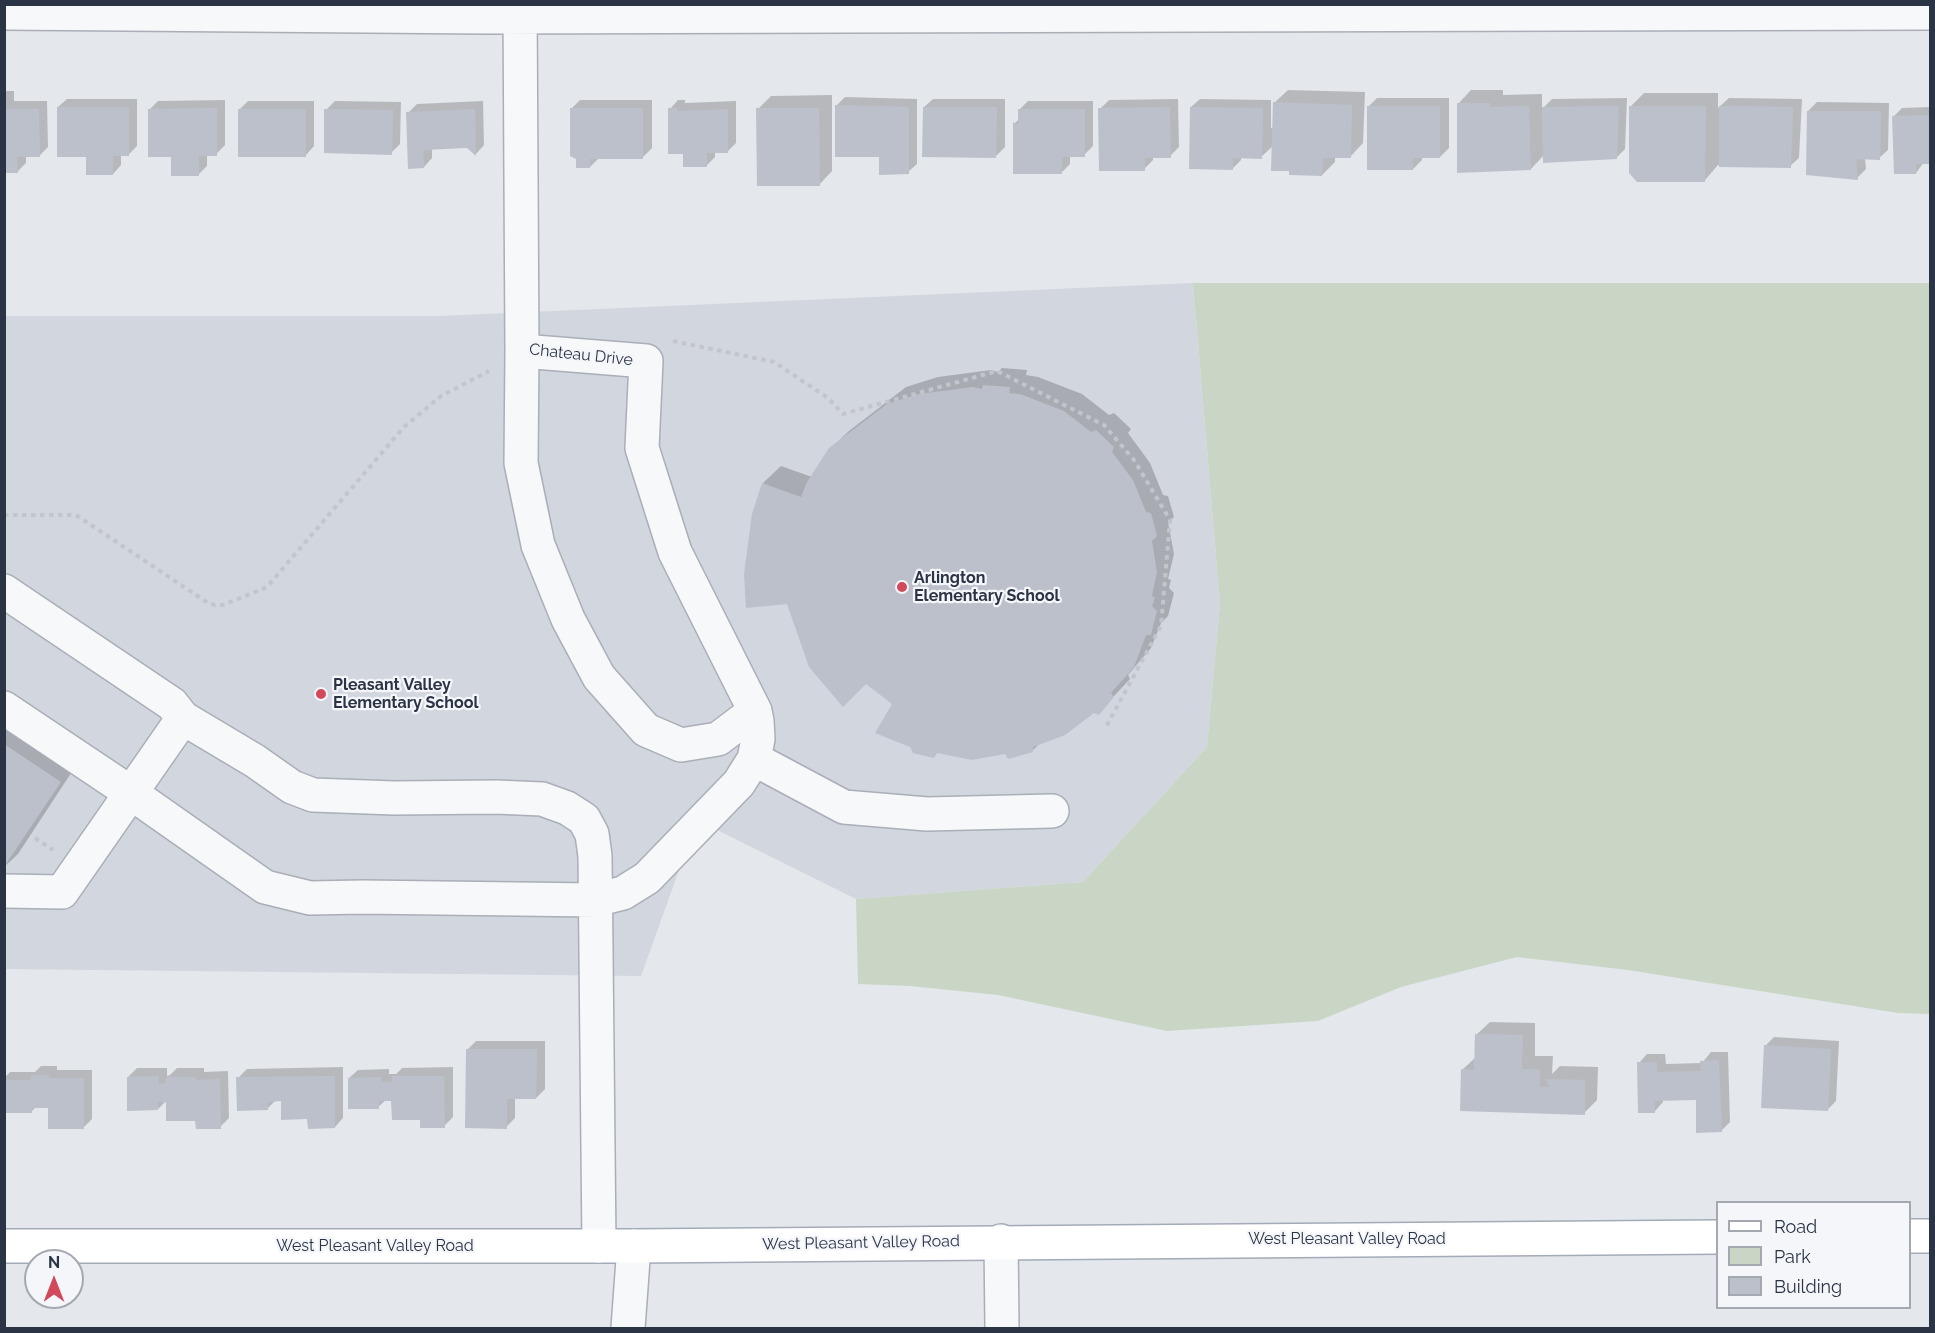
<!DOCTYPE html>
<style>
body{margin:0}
#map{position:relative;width:1935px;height:1333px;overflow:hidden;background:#e4e7ec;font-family:Raleway,sans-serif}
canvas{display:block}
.frame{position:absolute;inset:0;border:6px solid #2b3445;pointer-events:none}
.legend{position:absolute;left:1716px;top:1201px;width:195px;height:108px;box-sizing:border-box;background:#f4f6f9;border:2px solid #a4a8b1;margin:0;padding:8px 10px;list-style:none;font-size:18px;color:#2b3445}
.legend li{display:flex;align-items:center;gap:12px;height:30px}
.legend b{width:30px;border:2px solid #a4a8b1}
.north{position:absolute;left:24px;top:1249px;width:60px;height:60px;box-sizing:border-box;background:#f4f6f9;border:2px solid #a4a8b1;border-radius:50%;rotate:0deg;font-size:16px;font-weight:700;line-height:24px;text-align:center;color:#2b3445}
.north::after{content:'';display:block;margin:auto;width:21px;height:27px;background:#d1495b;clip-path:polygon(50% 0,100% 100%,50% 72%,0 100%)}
</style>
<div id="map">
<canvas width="1935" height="1333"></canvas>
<div class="frame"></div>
<ul class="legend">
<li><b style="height:8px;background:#fff"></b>Road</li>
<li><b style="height:16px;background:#c9d6c5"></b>Park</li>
<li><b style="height:16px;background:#bbc0ca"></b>Building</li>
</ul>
<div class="north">N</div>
</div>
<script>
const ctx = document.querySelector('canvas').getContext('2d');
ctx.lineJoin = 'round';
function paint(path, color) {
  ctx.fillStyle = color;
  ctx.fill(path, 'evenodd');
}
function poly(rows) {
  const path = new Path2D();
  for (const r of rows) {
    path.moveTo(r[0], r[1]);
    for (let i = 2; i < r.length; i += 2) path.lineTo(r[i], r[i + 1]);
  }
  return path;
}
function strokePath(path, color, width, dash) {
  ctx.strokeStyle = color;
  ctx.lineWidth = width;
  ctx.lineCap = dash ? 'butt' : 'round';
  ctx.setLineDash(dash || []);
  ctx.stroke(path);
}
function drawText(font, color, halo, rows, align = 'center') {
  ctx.font = font + ' Raleway,sans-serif';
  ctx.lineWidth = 4.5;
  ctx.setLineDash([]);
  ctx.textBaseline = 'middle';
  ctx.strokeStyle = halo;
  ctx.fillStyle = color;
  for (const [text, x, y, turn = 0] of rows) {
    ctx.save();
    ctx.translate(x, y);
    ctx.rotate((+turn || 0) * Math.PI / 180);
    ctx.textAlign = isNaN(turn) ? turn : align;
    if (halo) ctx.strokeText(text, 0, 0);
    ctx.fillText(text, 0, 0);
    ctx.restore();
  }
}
const built = poly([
 [1193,283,1220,604,1207,747,1083,882,856,899,697,820,641,976,5,969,5,316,440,316]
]);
const green = poly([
 [1193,283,1930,283,1930,1014,1898,1013,1628,970,1517,957,1401,987,1318,1021,1167,1031,998,995,910,986,858,984,856,899,1083,882,1207,747,1220,604]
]);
const shadow = poly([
 [1288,90,1365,92,1363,143,1350,157,1335,156,1335,162,1322,175,1290,170,1273,146,1261,157,1241,157,1241,160,1232,169,1191,107,1200,99,1271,100,1271,128,1273,129,1274,103],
 [1471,90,1503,90,1503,95,1542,94,1542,109,1552,99,1627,98,1625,149,1616,158,1544,155,1531,169,1458,104],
 [4,91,14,91,14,101,47,101,48,147,39,156,26,156,26,163,17,172,4,172],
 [1644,93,1718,93,1718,108,1729,98,1802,99,1799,158,1790,166,1718,165,1705,180,1631,106],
 [832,95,832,171,819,185,758,109,771,96],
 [845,97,917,99,917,164,908,172,880,155,836,106],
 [1377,98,1449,98,1449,148,1440,157,1422,157,1422,160,1413,169,1368,107],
 [67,99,137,99,137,146,128,155,121,155,121,165,113,174,87,155,58,107],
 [933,99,1005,99,1005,147,996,156,924,107],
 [1178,99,1179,147,1170,156,1153,157,1153,160,1144,169,1100,109,1109,100],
 [225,100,225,145,216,154,207,154,207,166,199,174,173,156,149,110,158,101],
 [580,100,652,100,652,148,643,157,599,158,590,167,571,109],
 [678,100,685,100,685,103,736,101,736,143,727,152,715,152,715,157,707,165,685,152,670,109],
 [248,101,314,101,314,146,306,155,239,110],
 [335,101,401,102,400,144,391,153,326,110],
 [483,101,484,145,476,154,467,147,432,148,432,158,424,167,408,113,417,104],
 [1028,101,1093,101,1093,146,1084,155,1070,155,1070,164,1061,173,1015,172,1015,123,1019,119,1019,110],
 [1817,102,1889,103,1888,150,1879,158,1865,158,1866,169,1857,178,1808,111],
 [1930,107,1930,162,1924,162,1916,173,1893,117,1902,108],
 [1002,368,1027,370,1026,375,1038,377,1082,394,1109,415,1114,413,1131,429,1128,433,1150,463,1163,495,1168,496,1174,517,1168,522,1174,554,1168,579,1171,580,1169,588,1174,593,1168,616,1161,623,1151,648,1128,675,1130,679,1098,713,1094,711,1040,743,1032,751,1006,753,894,704,763,483,781,466,812,477,830,449,849,431,906,387,938,377,991,370,998,372],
 [4,716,77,764,18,854,4,867],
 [1490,1022,1535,1023,1535,1056,1553,1056,1552,1074,1560,1066,1598,1067,1597,1100,1584,1113,1462,1070,1476,1057,1476,1035],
 [1774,1037,1839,1041,1836,1101,1827,1110,1765,1046],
 [476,1041,545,1041,545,1089,536,1098,515,1097,515,1118,506,1127,467,1050],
 [1711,1052,1728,1052,1730,1122,1721,1131,1697,1099,1663,1100,1663,1102,1655,1111,1639,1063,1647,1054,1665,1054,1666,1064,1702,1063],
 [41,1066,57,1066,57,1070,92,1070,92,1119,83,1128,49,1107,36,1107,32,1111,4,1111,4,1078,10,1072,35,1072],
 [343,1067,343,1118,335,1127,309,1117,283,1100,276,1100,267,1109,238,1078,247,1069],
 [453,1067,453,1117,444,1126,421,1118,393,1100,386,1100,378,1107,349,1078,358,1070,389,1069,389,1074,396,1074,402,1068],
 [137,1068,167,1068,167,1076,170,1075,177,1068,204,1068,204,1072,228,1071,229,1118,220,1127,197,1119,167,1100,158,1109,128,1077]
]);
const building = poly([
 [1273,102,1352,105,1351,158,1323,158,1322,176,1289,175,1289,171,1271,171],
 [1457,103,1490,103,1490,107,1529,106,1531,170,1457,173],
 [835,105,909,107,909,174,879,175,879,157,835,157],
 [1367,106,1440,106,1440,158,1413,158,1413,170,1367,170],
 [1619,106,1617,159,1543,163,1542,107],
 [1629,106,1706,106,1705,182,1637,182,1629,173],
 [1719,106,1793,107,1791,168,1719,167],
 [57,107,129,107,129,156,113,156,113,175,86,175,86,157,57,157],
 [923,107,997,107,996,158,922,157],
 [1170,107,1171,158,1145,158,1145,171,1099,171,1098,108],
 [1190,107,1263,108,1262,159,1233,158,1233,170,1189,169],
 [217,108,217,156,199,156,199,176,171,176,171,157,148,157,148,109],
 [570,108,643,108,643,159,590,159,590,168,576,168,576,159,570,156],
 [668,108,677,108,677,111,728,109,728,153,707,153,707,167,683,167,683,154,668,154],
 [756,108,819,108,820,186,757,186],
 [4,109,39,109,40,157,17,157,18,173,4,173],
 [238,109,306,109,306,157,238,157],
 [324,109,393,110,392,155,324,153],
 [475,109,476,156,467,148,423,150,424,168,408,169,406,112],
 [1018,109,1085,109,1085,157,1062,157,1062,174,1013,174,1013,122,1018,125],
 [1807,111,1881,111,1880,160,1856,159,1858,180,1806,175],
 [1930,115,1930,164,1916,164,1916,174,1894,174,1892,116],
 [983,385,1010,387,1009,393,1020,394,1064,411,1091,432,1096,430,1114,447,1112,452,1133,480,1146,512,1151,513,1157,536,1152,541,1157,572,1152,596,1155,598,1152,606,1157,611,1151,635,1146,635,1134,667,1111,693,1114,697,1099,715,1094,713,1065,735,1033,747,1033,752,1008,759,1005,754,972,760,937,753,934,758,913,753,910,747,875,733,892,704,866,684,843,707,809,667,787,604,746,608,744,574,752,514,762,483,801,497,807,482,829,448,887,404,919,394,973,387,982,389],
 [4,744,61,782,4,867],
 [1475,1034,1523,1035,1522,1069,1540,1069,1540,1087,1550,1087,1545,1079,1585,1080,1585,1115,1460,1111,1461,1069,1474,1070],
 [1764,1045,1831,1049,1828,1111,1761,1108],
 [466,1049,537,1049,536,1099,507,1099,507,1129,465,1128],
 [1719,1060,1722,1132,1696,1133,1696,1100,1655,1101,1655,1113,1638,1113,1637,1062,1657,1062,1657,1072,1701,1071,1700,1061],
 [31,1075,49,1075,49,1078,84,1078,84,1129,48,1129,48,1108,32,1108,32,1113,4,1113,4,1080,31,1080],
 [159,1076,159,1084,166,1083,166,1077,196,1077,196,1080,220,1079,221,1129,196,1129,195,1121,166,1121,166,1102,158,1102,158,1110,127,1111,127,1077],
 [335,1076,335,1128,308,1129,307,1119,281,1120,281,1101,268,1102,268,1110,237,1111,236,1077],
 [392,1076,444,1076,445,1128,420,1128,420,1120,392,1120,391,1101,379,1101,379,1109,348,1109,348,1078,381,1077,381,1082,392,1082]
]);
const path = poly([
 [673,341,774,362,828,398,843,414,997,371,1104,425,1134,460,1170,520,1161,626,1106,727],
 [4,515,76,515,208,603,215,605,223,605,267,587,404,427,441,396,489,371],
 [35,838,53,850]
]);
const minor = poly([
 [4,13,487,17,1930,13],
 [522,351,521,463,538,545,568,619,599,677,646,730,681,745,718,739,755,711],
 [4,591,172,704,183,718,255,761,292,787,313,795,394,798,496,797,542,799,567,808,584,819,592,834,595,856,599,1246],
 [4,708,131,793,265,887,310,898,362,897,595,900,623,893,647,878,739,783,754,759,758,739,757,721,755,711,675,552,642,448,646,361,522,351,520,4],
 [754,759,844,807,927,814,1052,811],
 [4,891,62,892,183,718],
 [1001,1241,1002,1328],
 [628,1328,634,1246]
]);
const major = poly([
 [1910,1236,1930,1236],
 [4,1246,634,1246,1718,1237]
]);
const markers = [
 [902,587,6,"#d1495b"],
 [321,694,6,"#d1495b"]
];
const streetNames = [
 ["Chateau Drive",581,355,6],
 ["West Pleasant Valley Road",1347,1239],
 ["West Pleasant Valley Road",861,1243,-1],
 ["West Pleasant Valley Road",375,1246]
];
const poiNames = [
 ["Arlington",914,578],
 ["Elementary School",914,596],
 ["Pleasant Valley",333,685],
 ["Elementary School",333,703]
];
paint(built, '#d2d6de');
paint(green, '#c9d6c5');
paint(shadow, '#0003');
paint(building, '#bbc0ca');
strokePath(minor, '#a9aeb7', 36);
strokePath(major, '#a3abb8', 36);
strokePath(path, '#c2c5cb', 4, [4.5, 4.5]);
strokePath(minor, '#f7f8fa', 33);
strokePath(major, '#fff', 33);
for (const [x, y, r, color] of markers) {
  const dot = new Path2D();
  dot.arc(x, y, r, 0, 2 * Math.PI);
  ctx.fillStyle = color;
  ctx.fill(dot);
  strokePath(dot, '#f4f6f9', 2);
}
drawText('16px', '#2b3445', '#f4f6f9', streetNames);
drawText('bold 16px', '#2b3445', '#f4f6f9', poiNames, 'left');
</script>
